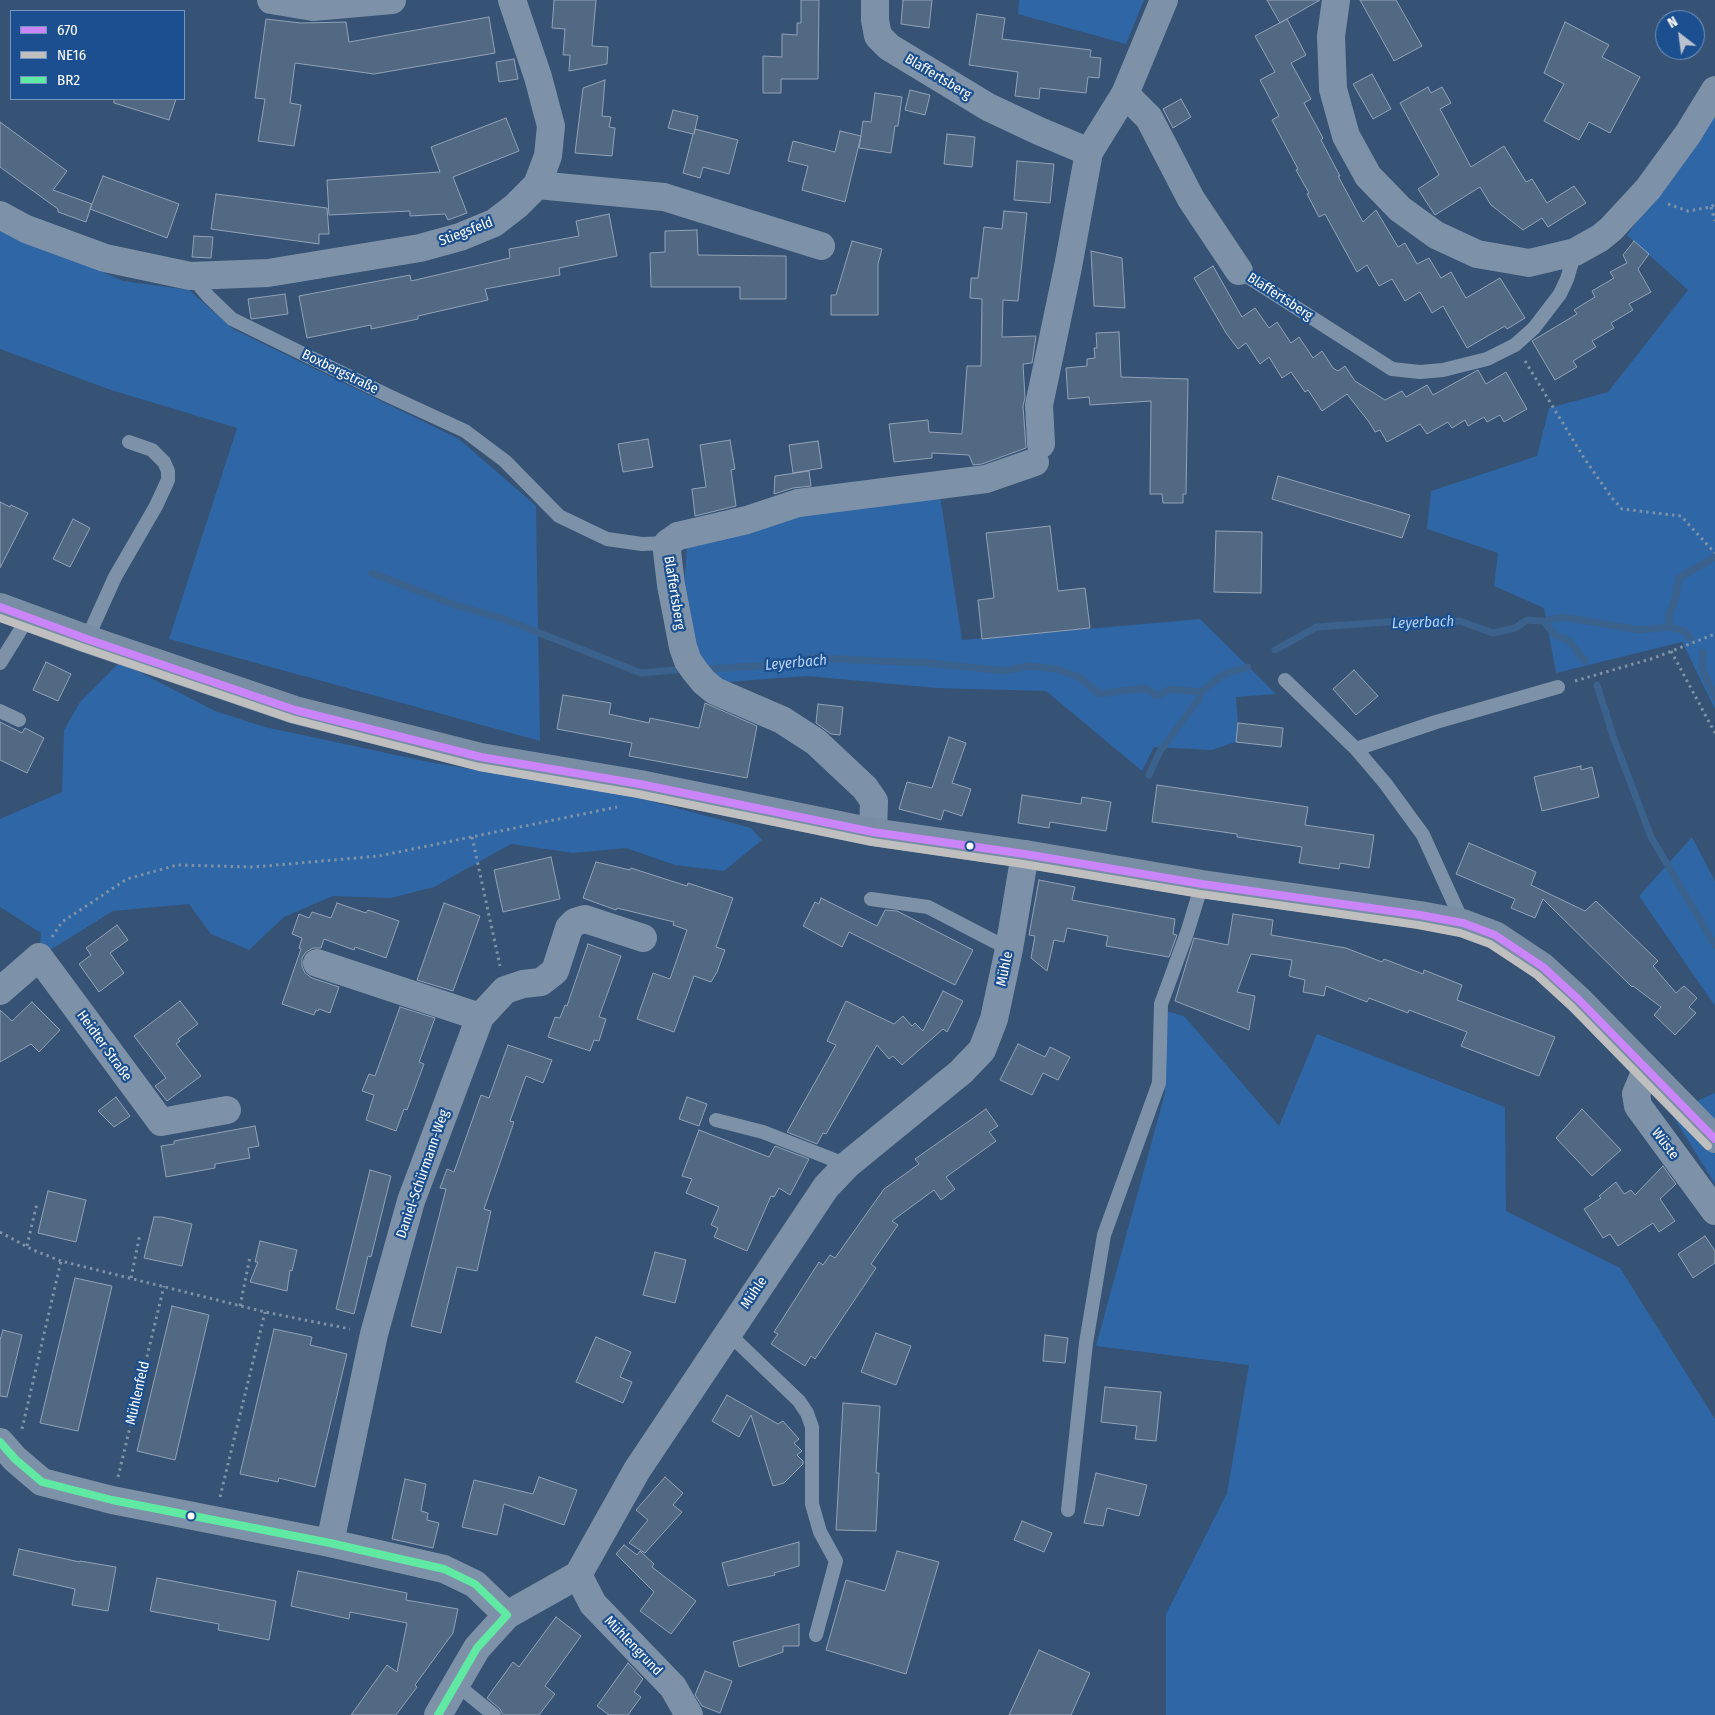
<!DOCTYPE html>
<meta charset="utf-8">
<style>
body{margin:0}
#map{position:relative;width:1715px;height:1715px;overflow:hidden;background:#365274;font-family:"Fira Sans Condensed",sans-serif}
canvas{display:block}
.legend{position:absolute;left:10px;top:10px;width:175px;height:90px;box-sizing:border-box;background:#1b4f8f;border:1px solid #7695bc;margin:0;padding:6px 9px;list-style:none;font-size:15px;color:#fff}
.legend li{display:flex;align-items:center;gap:10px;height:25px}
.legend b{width:25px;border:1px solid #7695bc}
.north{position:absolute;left:1655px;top:10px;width:50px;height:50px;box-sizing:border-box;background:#1b4f8f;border:1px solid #7695bc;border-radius:50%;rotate:330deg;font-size:14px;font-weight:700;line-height:20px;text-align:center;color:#fff}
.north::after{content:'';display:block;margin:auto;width:18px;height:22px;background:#b9c2ce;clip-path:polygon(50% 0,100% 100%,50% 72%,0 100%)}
</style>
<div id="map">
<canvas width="1715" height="1715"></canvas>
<ul class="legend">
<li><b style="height:6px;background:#ca85f9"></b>670</li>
<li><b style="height:6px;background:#bfbfbf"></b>NE16</li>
<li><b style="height:6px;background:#60e9a3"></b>BR2</li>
</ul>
<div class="north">N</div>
</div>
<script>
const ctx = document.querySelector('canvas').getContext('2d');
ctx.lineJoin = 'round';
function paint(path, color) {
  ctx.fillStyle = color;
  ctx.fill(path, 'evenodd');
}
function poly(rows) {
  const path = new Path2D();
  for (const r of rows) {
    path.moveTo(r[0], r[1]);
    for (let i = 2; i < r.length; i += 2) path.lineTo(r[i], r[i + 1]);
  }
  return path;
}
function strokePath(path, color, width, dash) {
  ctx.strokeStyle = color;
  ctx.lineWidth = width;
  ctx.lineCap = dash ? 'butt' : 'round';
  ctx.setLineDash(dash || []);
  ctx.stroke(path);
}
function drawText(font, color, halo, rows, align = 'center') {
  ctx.font = font + ' "Fira Sans Condensed",sans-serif';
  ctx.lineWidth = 4.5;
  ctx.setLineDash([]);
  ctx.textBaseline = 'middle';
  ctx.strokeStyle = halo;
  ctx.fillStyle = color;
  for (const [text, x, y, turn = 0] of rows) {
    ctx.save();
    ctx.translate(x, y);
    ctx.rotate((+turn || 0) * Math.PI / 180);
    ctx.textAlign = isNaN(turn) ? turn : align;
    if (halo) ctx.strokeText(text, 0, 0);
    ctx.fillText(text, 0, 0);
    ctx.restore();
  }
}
const green = poly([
 [1019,0,1144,0,1126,44,1018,14],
 [1715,114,1715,709,1682,642,1556,673,1544,608,1494,586,1498,553,1427,529,1431,491,1537,456,1549,408,1608,392,1688,290,1627,235],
 [0,227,123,281,189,290,233,329,459,439,536,506,540,741,169,639,237,428,111,390,0,349],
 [940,495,962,640,1200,619,1276,694,1236,697,1238,723,1236,742,1211,750,1154,747,1142,771,1046,691,936,688,807,676,714,683,699,662,684,586,687,546,801,515],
 [120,662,215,711,265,727,429,762,636,797,751,828,762,840,724,871,675,865,626,848,573,853,511,844,434,887,391,898,333,896,284,917,249,950,211,934,189,904,113,911,39,957,41,933,0,907,0,819,62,792,64,730,80,702],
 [1692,837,1715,881,1715,1006,1639,896],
 [1166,1011,1184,1016,1279,1126,1317,1034,1505,1107,1506,1211,1620,1268,1715,1419,1715,1715,1166,1715,1166,1614,1227,1493,1249,1365,1096,1346,1165,1093],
 [1715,1093,1715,1184,1671,1113]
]);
const stream = poly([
 [372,573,455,605,504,619,641,673,686,669],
 [1543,621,1563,617,1640,630,1670,627,1684,631,1691,639],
 [1670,627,1669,614,1675,600,1679,578,1715,557],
 [1275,650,1317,627,1414,620,1437,624,1460,621,1493,633,1515,628,1527,620,1543,621,1555,635,1569,641,1585,661],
 [1703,652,1702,668,1715,697],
 [704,669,780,665,812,658,929,663,1005,671,1027,666,1056,669,1079,677,1099,694,1145,688,1157,696,1170,689,1201,692,1224,674,1248,667],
 [1597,685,1614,739,1651,837,1715,945],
 [1149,775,1160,751,1199,699,1201,692]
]);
const building = poly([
 [554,0,596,0,592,46,608,47,607,64,569,71,570,55,563,55,565,29,552,28,554,0],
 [801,0,819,0,818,79,781,79,781,93,763,93,763,56,782,57,782,34,797,35,797,23,801,23,801,0],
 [903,0,932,0,929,28,901,24,903,0],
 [1267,0,1320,0,1280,23,1267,0],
 [1360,0,1396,0,1422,46,1394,61,1360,0],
 [977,14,1005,18,1002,39,1091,50,1090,57,1101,58,1099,78,1088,77,1086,93,1040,88,1039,99,1015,96,1018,72,969,65,977,14],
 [489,17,495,53,374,74,295,63,290,103,301,105,294,146,258,141,265,99,255,98,266,19,301,23,346,22,349,42,489,17],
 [1287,19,1306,55,1291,63,1311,99,1304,103,1323,138,1321,140,1340,176,1338,176,1363,222,1376,210,1398,247,1405,243,1417,264,1429,258,1441,278,1451,272,1466,298,1500,278,1525,318,1507,329,1505,326,1467,348,1443,306,1432,313,1420,292,1405,301,1392,279,1379,286,1367,265,1357,272,1325,214,1319,217,1307,194,1309,193,1296,170,1298,169,1272,120,1279,116,1260,80,1275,72,1255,36,1287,19],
 [1565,22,1609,45,1602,57,1640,77,1610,133,1589,122,1579,140,1544,121,1564,84,1544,73,1565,22],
 [514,59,518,79,499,82,496,62,514,59],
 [1372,74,1391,109,1373,119,1353,84,1372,74],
 [605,80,602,116,611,117,609,127,615,128,612,156,575,153,583,88,605,80],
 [1428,87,1431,93,1442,87,1451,103,1440,109,1471,167,1504,146,1526,182,1532,179,1547,203,1574,186,1586,203,1548,227,1542,218,1523,230,1491,205,1480,187,1435,215,1418,189,1439,175,1400,103,1428,87],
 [910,90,930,95,925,115,905,110,910,90],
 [875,93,902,97,898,126,895,126,891,153,859,148,863,121,871,122,875,93],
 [114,99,176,99,169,120,114,103,114,99],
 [1181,99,1191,117,1173,128,1163,109,1181,99],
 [673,110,698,116,694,134,695,129,738,140,729,174,703,167,700,178,683,173,693,134,668,128,673,110],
 [506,118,519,151,453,177,467,213,448,220,445,214,410,216,410,211,329,215,327,180,440,172,431,147,506,118],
 [0,122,67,171,53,190,92,204,86,222,58,212,58,209,0,167,0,122],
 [840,131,861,136,845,202,802,190,808,166,788,161,793,141,835,152,840,131],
 [947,134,975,137,972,167,944,164,947,134],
 [1017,161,1054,164,1050,203,1014,200,1017,161],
 [103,176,179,204,167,238,90,209,103,176],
 [216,194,327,208,329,234,319,234,319,244,211,229,216,194],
 [1004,211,1027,213,1018,301,1003,300,1002,337,1036,336,1032,363,1023,364,1025,398,1023,406,1026,448,982,464,973,465,969,455,932,453,932,458,894,462,889,424,928,420,929,432,962,434,967,366,981,366,982,299,970,298,971,278,978,278,984,227,1002,229,1004,211],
 [609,214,617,256,559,268,560,275,485,289,488,300,418,316,418,319,371,329,371,325,307,338,299,296,410,275,411,281,510,258,509,249,579,236,576,221,609,214],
 [697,230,698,255,786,256,786,299,740,299,740,287,651,287,650,253,665,252,665,231,697,230],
 [194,236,213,237,211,258,192,257,194,236],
 [852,241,882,249,878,264,878,315,831,315,831,295,836,295,852,241],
 [1634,241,1649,254,1638,269,1651,292,1629,304,1633,310,1611,323,1614,328,1592,341,1596,347,1573,361,1577,367,1555,380,1532,341,1577,314,1574,310,1595,297,1592,291,1614,278,1610,272,1627,263,1623,255,1634,241],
 [1091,251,1122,258,1125,308,1094,306,1091,251],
 [1213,266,1242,317,1255,308,1269,328,1277,322,1291,343,1299,337,1313,358,1322,351,1333,368,1338,371,1345,366,1355,381,1385,400,1402,391,1406,397,1427,385,1433,395,1478,370,1486,384,1506,372,1527,409,1504,422,1500,415,1487,422,1484,417,1468,426,1465,420,1452,428,1448,422,1427,434,1420,424,1387,442,1380,430,1375,432,1369,422,1347,394,1322,411,1308,390,1305,392,1291,372,1282,378,1269,357,1260,364,1246,343,1238,349,1226,333,1194,278,1213,266],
 [285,294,288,314,251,319,248,299,285,294],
 [1119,332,1121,377,1188,379,1186,494,1183,494,1183,503,1163,503,1162,494,1150,494,1151,401,1090,405,1089,397,1068,399,1066,368,1087,366,1087,359,1095,358,1094,348,1097,348,1096,333,1119,332],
 [648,439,653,467,623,472,618,444,648,439],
 [730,440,735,469,731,470,736,506,695,516,692,489,706,487,700,445,730,440],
 [818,441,822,468,793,473,789,445,818,441],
 [809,471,811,486,793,488,774,494,775,476,809,471],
 [1278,476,1410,515,1402,538,1272,499,1278,476],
 [0,502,10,507,11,505,28,513,0,568,0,502],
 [73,519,90,528,70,567,53,559,73,519],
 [1050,526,1058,591,1085,588,1090,628,982,639,978,600,994,598,986,533,1050,526],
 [1216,531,1262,532,1261,593,1214,592,1216,531],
 [46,662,71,674,58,701,33,690,46,662],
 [1354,670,1378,696,1356,715,1333,689,1354,670],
 [563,695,611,703,609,714,649,723,650,718,699,728,705,703,757,726,747,778,629,756,632,743,557,729,563,695],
 [818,704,843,707,840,735,831,734,816,723,818,704],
 [0,722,22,733,25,728,44,738,27,773,0,760,0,722],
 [1238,723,1283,728,1281,747,1236,742,1238,723],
 [949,737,966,743,952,783,971,789,962,816,944,810,941,820,899,809,907,782,932,788,949,737],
 [1581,766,1581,770,1592,767,1599,797,1542,811,1534,777,1581,766],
 [1157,785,1308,807,1305,825,1374,835,1369,868,1340,863,1339,869,1299,863,1302,847,1237,837,1237,834,1152,822,1157,785],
 [1022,795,1081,804,1082,797,1111,802,1106,831,1050,822,1049,828,1018,823,1022,795],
 [1469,843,1536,872,1531,885,1585,911,1596,901,1658,961,1653,966,1676,993,1684,986,1697,998,1689,1007,1696,1013,1675,1035,1654,1015,1661,1007,1633,986,1632,987,1543,899,1535,918,1511,908,1515,899,1456,874,1469,843],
 [551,857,560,899,503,912,494,870,551,857],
 [596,862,630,870,631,868,687,886,688,883,733,898,716,947,725,950,717,972,711,982,694,976,674,1032,637,1019,653,973,670,979,687,930,673,925,674,922,617,908,616,910,583,898,596,862],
 [1039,880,1075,887,1072,900,1175,919,1173,934,1177,935,1169,957,1106,946,1108,936,1067,928,1064,942,1054,940,1047,971,1031,958,1035,936,1029,935,1039,880],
 [821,898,877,926,885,910,897,911,973,950,955,985,849,932,842,947,803,926,815,902,819,904,821,898],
 [337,903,366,913,368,910,399,921,386,958,355,947,354,950,324,939,321,948,313,948,306,952,302,958,302,966,305,973,312,978,339,987,330,1013,319,1009,318,1011,316,1010,314,1015,282,1004,301,949,299,948,302,938,292,934,299,914,309,918,312,912,331,918,337,903],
 [444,903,480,916,453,991,417,980,444,903],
 [1233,914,1273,920,1271,935,1346,948,1382,962,1384,959,1423,974,1424,970,1462,985,1457,1000,1555,1037,1539,1076,1461,1046,1467,1032,1409,1010,1408,1013,1369,998,1367,1002,1326,986,1324,996,1303,992,1305,980,1289,976,1292,960,1251,954,1237,992,1255,996,1249,1030,1175,1001,1194,938,1228,945,1233,914],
 [117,925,128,940,110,953,124,973,99,992,79,964,91,955,86,948,117,925],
 [588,944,621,956,599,1017,606,1019,599,1041,594,1040,590,1051,548,1037,555,1017,560,1018,565,1005,567,1006,588,944],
 [943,991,963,1001,947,1032,943,1029,902,1065,893,1056,889,1059,877,1045,826,1134,823,1133,817,1144,787,1132,836,1045,827,1041,846,1001,894,1024,903,1016,912,1026,915,1023,923,1031,943,991],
 [180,1001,198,1024,178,1039,180,1041,176,1044,201,1076,167,1101,155,1086,166,1078,134,1036,180,1001],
 [32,1002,60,1030,39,1052,31,1044,0,1062,0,1010,12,1021,32,1002],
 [400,1007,435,1018,419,1062,424,1064,407,1110,404,1109,396,1131,366,1120,374,1095,362,1091,369,1074,375,1076,400,1007],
 [1018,1044,1045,1057,1050,1047,1070,1057,1058,1080,1043,1073,1032,1095,1000,1080,1018,1044],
 [508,1045,552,1060,543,1083,526,1076,510,1121,514,1122,484,1209,491,1211,477,1271,457,1267,441,1333,411,1326,446,1189,440,1188,447,1169,454,1172,481,1095,489,1098,508,1045],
 [116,1097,130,1116,114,1127,98,1111,116,1097],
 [687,1097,707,1104,699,1126,679,1119,687,1097],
 [986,1109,998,1126,989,1132,996,1141,946,1177,955,1189,941,1200,934,1190,892,1221,898,1225,871,1264,876,1268,815,1359,811,1356,805,1366,771,1344,778,1334,774,1332,819,1262,823,1265,830,1255,835,1258,884,1189,919,1164,915,1159,986,1109],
 [1582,1109,1621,1150,1592,1176,1556,1138,1582,1109],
 [255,1126,259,1146,248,1148,250,1158,215,1164,215,1168,166,1177,161,1146,174,1144,174,1141,255,1126],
 [699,1130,769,1157,775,1146,809,1159,790,1195,779,1188,774,1197,771,1196,747,1251,714,1237,718,1228,711,1225,719,1207,686,1193,692,1179,682,1176,699,1130],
 [1663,1166,1676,1184,1660,1199,1675,1221,1659,1232,1653,1223,1618,1246,1610,1234,1603,1238,1584,1209,1601,1198,1599,1196,1616,1182,1624,1194,1631,1190,1635,1195,1663,1166],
 [370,1170,391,1176,371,1257,368,1256,354,1314,336,1309,370,1170],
 [48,1191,86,1200,76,1242,38,1233,48,1191],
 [154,1217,162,1217,192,1224,182,1266,144,1258,154,1217],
 [1705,1236,1715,1251,1715,1263,1693,1278,1678,1254,1705,1236],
 [260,1241,297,1250,292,1271,290,1270,287,1291,250,1282,258,1262,255,1262,260,1241],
 [655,1252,686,1260,675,1303,643,1295,655,1252],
 [75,1278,112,1286,78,1431,40,1423,75,1278],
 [172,1306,209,1315,175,1460,137,1451,172,1306],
 [274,1329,312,1337,310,1345,347,1354,315,1487,279,1478,278,1482,240,1474,274,1329],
 [3,1330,22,1335,7,1397,0,1396,0,1340,3,1330],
 [876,1333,911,1346,896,1385,861,1372,876,1333],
 [1045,1335,1068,1338,1065,1363,1043,1361,1045,1335],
 [596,1337,631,1352,620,1377,632,1382,623,1403,576,1382,596,1337],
 [1105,1387,1161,1392,1156,1441,1135,1439,1137,1426,1101,1422,1105,1387],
 [727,1395,778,1424,783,1421,799,1439,794,1443,802,1451,797,1455,803,1461,803,1464,784,1483,773,1486,751,1415,739,1437,712,1421,727,1395],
 [843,1403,880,1406,876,1473,879,1473,876,1531,836,1530,843,1403],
 [1096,1473,1147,1485,1139,1516,1107,1508,1103,1526,1084,1523,1096,1473],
 [539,1477,577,1490,564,1525,504,1504,497,1535,462,1527,474,1480,533,1494,539,1477],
 [665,1477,683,1493,673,1505,682,1512,645,1553,629,1543,648,1520,636,1510,665,1477],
 [405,1479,426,1484,421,1511,428,1513,427,1520,439,1523,433,1548,392,1539,405,1479],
 [1022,1521,1052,1533,1044,1552,1014,1540,1022,1521],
 [799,1542,799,1566,774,1573,775,1575,728,1586,722,1563,799,1542],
 [624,1545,637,1555,640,1551,654,1564,652,1567,696,1601,671,1634,640,1611,654,1592,616,1554,624,1545],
 [19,1549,80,1562,80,1561,116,1567,108,1611,72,1605,75,1589,13,1575,19,1549],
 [897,1551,939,1562,906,1674,826,1650,846,1580,885,1591,897,1551],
 [298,1571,407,1593,406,1600,458,1609,453,1633,415,1685,417,1687,396,1715,351,1715,387,1665,397,1672,407,1623,350,1612,349,1619,291,1606,298,1571],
 [157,1578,276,1601,269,1640,218,1630,219,1624,150,1611,157,1578],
 [556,1617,581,1636,545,1686,555,1694,539,1715,503,1715,500,1709,487,1698,513,1662,519,1667,556,1617],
 [799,1624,799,1646,783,1646,783,1652,739,1667,733,1642,799,1624],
 [1039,1650,1090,1673,1071,1715,1009,1715,1039,1650],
 [628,1663,643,1679,634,1692,641,1697,628,1715,609,1715,597,1706,628,1663],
 [705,1671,732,1681,720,1713,702,1706,695,1695,705,1671]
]);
const path = poly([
 [1668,204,1688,211,1711,207,1715,204],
 [1711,207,1715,221],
 [1525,361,1584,458,1612,498,1622,509,1681,516,1715,553],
 [1671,651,1715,733],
 [1575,681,1654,658,1715,634],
 [472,837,500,966],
 [52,937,62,922,127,879,177,865,254,867,379,856,617,807],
 [0,1232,33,1250,61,1261,265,1312,350,1329],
 [27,1246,37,1203],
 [131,1278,140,1234],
 [240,1306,250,1257],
 [22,1429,61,1261],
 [118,1477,164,1286],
 [220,1497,265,1312]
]);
const lane = poly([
 [1239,271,1392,369,1420,372,1443,370,1487,359,1515,345,1534,328,1560,294,1567,279,1575,252],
 [191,276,209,297,232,319,387,395,465,431,505,461,559,516,607,539,642,544,668,543],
 [87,639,115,577,156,506,168,480,168,471,164,462,152,450,129,442],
 [0,663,28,618],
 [1285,680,1356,749],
 [0,711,19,720],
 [871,899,928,907,1009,949],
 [1463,923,1423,835,1385,783,1356,749,1436,722,1558,687],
 [716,1120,763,1132,847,1165],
 [728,1333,799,1401,807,1413,812,1427,812,1504,820,1532,836,1561,816,1635],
 [1068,1510,1086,1343,1104,1235,1159,1083,1161,1004,1187,933,1202,884],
 [456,1684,494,1715]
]);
const street = poly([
 [271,0,313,7,392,0],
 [875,0,875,20,878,36,889,47,988,107,1039,131,1089,152],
 [1336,0,1331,36,1333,89,1346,136,1368,176,1400,209,1436,235,1477,254,1529,263,1575,252,1600,238,1611,229,1648,189,1688,134,1715,90],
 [1125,94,1149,118,1191,199,1239,271],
 [537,185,664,197,821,246],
 [0,215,26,229,105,258,190,276,268,273,420,248,460,237,494,223,516,206,537,185,548,156,551,126,538,77,512,0],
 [1041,444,1039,405,1068,267,1089,152,1125,94,1164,0],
 [873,832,874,801,865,788,816,742,782,720,715,691,704,682,695,671,688,661,683,647,671,585,667,551,668,543,678,536,747,520,798,503,986,479,1035,462],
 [317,963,480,1017],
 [0,991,39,957,161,1122,227,1110],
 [1646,1070,1636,1094,1638,1106,1715,1211],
 [0,1442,15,1459,42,1482,112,1500,330,1543,444,1569,475,1584,507,1615],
 [330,1543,374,1334,411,1201,480,1017,505,990,523,984,541,982,555,971,569,928,575,922,585,919,643,938],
 [578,1575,593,1604,673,1687,689,1715],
 [438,1715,477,1648,507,1615,578,1575,637,1470,826,1187,847,1165,961,1072,982,1050,994,1019,1009,949,1025,854]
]);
const secondary = poly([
 [0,607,87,639,295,710,481,757,640,784,873,832,1025,854,1202,884,1420,915,1463,923,1495,935,1543,967,1579,1000,1715,1139]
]);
const bus1 = poly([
 [0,607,87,639,295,710,481,757,640,784,873,832,1025,854,1202,884,1420,915,1463,923,1495,935,1543,967,1579,1000,1715,1139]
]);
const bus2 = poly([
 [0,618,84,648,292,719,479,767,638,794,872,842,1023,864,1200,894,1418,925,1460,933,1490,944,1537,975,1572,1007,1708,1146]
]);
const bus3 = poly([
 [0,1442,15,1459,42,1482,112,1500,330,1543,444,1569,475,1584,507,1615,477,1648,438,1715]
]);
const markers = [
 [970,846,4.5,"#fff"],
 [191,1516,4.5,"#fff"]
];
const streetNames = [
 ["Blaffertsberg",938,77,31],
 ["Stiegsfeld",466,232,-21],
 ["Blaffertsberg",1280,297,33],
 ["Boxbergstraße",340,372,26],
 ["Blaffertsberg",674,593,81],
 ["Mühle",1005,969,-78],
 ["Heidter Straße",104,1046,54],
 ["Wüste",1665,1144,53],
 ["Daniel-Schürmann-Weg",423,1174,-71],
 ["Mühle",754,1293,-56],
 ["Mühlenfeld",138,1393,-77],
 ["Mühlengrund",633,1646,46]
];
const waterNames = [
 ["Leyerbach",1423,623,-2],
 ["Leyerbach",796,663,-5]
];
paint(green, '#2f66a5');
strokePath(stream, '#3b618d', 7);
paint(building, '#526984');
strokePath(building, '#92a2b6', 1);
strokePath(path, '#7d92a8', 3, [2.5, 4]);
strokePath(lane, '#7d92a8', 14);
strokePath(street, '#7d92a8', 28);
strokePath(secondary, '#798da4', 28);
strokePath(bus1, '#ca85f9', 8);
strokePath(bus2, '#bfbfbf', 8);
strokePath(bus3, '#60e9a3', 8);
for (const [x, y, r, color] of markers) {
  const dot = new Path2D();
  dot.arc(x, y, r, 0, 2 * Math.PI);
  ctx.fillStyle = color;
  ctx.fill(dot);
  strokePath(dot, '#1b4f8f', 2);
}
drawText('14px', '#fff', '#1b4f8f', streetNames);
drawText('italic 15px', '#b5d3f5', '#1b4f8f', waterNames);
</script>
